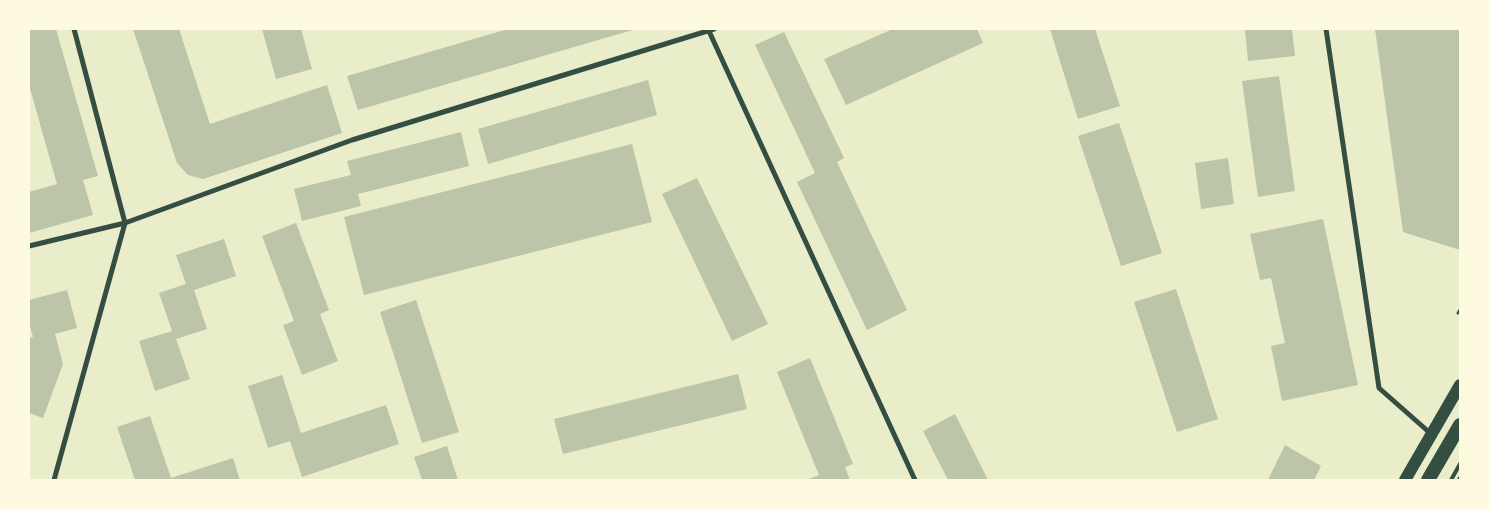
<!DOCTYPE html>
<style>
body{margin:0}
#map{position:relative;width:1489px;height:509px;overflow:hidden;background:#e9edc9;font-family:"PT Sans",sans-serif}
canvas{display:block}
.frame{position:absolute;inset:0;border:30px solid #fefae0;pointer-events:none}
</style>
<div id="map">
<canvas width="1489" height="509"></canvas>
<div class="frame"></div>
</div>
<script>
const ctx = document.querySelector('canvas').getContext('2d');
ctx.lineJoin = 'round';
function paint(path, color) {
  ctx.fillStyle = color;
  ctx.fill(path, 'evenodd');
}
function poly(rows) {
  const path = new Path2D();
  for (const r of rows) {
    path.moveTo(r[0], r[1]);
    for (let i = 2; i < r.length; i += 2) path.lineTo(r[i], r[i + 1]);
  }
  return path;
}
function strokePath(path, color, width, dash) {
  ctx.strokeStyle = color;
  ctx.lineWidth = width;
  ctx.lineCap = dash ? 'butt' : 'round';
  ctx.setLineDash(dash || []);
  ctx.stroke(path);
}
const building = poly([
 [29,29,56,29,98,176,83,180,93,215,29,233,29,192,57,184,29,85],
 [133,29,179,29,210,124,327,85,342,133,203,179,188,175,177,163],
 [262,29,301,29,312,69,276,79],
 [508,29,636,29,358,110,347,76],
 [893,29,977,29,983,43,846,105,824,59],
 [1050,29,1095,29,1120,106,1078,119],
 [1245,29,1292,29,1295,56,1248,61],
 [1375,29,1460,29,1460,250,1403,232],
 [784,32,844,158,837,162,907,310,867,330,797,182,815,173,755,45],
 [1279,76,1295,191,1258,197,1242,81],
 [648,80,657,115,488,164,478,129],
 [1119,123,1162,253,1121,266,1078,136],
 [461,132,469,166,358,194,361,206,302,221,294,189,351,175,347,161],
 [632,144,652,222,364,295,344,217],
 [1228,158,1234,204,1201,209,1195,163],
 [697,178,768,324,732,341,662,194],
 [1323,219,1358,385,1282,401,1271,346,1285,343,1271,278,1260,280,1250,234],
 [296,223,329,310,320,314,338,361,302,375,283,325,294,321,262,236],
 [224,239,236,276,194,290,207,329,176,339,190,379,155,391,139,341,172,331,159,293,186,284,176,255],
 [1176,289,1218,419,1177,432,1134,302],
 [67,290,77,328,55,334,63,364,43,418,29,413,29,338,33,337,29,322,29,300],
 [416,300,459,432,422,443,380,312],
 [810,358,853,464,845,467,850,480,806,480,819,475,777,372],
 [738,374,747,409,563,454,554,419],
 [282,375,301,433,386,405,399,444,302,477,290,441,268,448,248,386],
 [955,414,988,480,948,480,923,431],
 [150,416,171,478,233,458,240,480,135,480,117,427],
 [1285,445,1321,466,1314,480,1268,480],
 [447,446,458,480,422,480,414,457]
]);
const path = poly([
 [1458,313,1460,310]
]);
const service = poly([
 [1451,480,1460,464],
 [1459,480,1460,478]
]);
const minor = poly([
 [708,29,915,480],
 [1326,29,1379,388,1430,433],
 [29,246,125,223,352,140,714,29],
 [54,480,125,223,74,29]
]);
const primary = poly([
 [1405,480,1460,385]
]);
const trunk = poly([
 [1428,480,1460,425]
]);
paint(building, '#bcc5a7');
strokePath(path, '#344e41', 3);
strokePath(service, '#344e41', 4);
strokePath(minor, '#344e41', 5);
strokePath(primary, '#344e41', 12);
strokePath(trunk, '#344e41', 14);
</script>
